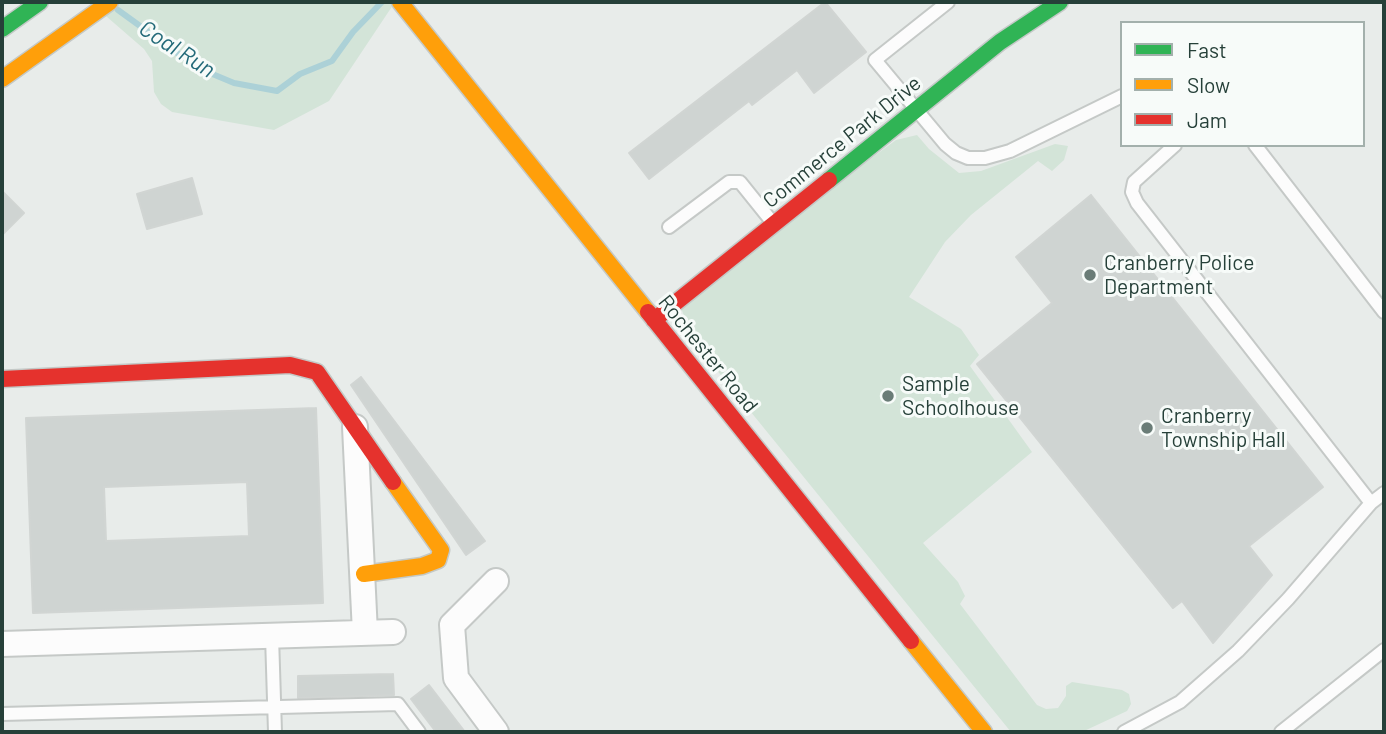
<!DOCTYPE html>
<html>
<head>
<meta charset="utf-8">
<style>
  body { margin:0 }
  #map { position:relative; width:1386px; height:734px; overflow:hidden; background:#e8ecea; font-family:Barlow,sans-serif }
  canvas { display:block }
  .frame { position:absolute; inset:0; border:4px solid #264039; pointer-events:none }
  .legend { position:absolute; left:1120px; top:21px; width:245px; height:126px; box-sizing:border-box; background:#f7fbf9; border:2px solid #a3b0ac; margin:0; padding:9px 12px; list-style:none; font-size:21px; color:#264039 }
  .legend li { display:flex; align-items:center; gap:14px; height:35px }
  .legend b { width:35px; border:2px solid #a3b0ac }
</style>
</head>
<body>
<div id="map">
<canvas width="1386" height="734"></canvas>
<div class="frame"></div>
<ul class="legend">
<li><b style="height:9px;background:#30b455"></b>Fast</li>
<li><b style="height:9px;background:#ff9f0a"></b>Slow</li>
<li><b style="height:9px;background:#e5322d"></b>Jam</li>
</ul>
</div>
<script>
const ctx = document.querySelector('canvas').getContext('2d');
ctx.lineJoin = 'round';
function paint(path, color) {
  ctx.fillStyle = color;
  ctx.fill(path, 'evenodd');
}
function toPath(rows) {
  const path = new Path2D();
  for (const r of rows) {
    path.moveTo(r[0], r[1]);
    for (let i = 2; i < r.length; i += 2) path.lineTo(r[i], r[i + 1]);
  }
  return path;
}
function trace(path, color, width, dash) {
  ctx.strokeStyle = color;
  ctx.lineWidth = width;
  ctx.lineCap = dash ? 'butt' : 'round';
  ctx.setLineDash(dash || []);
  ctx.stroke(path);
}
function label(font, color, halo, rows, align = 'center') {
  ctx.font = font + ' Barlow,sans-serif';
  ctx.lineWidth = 6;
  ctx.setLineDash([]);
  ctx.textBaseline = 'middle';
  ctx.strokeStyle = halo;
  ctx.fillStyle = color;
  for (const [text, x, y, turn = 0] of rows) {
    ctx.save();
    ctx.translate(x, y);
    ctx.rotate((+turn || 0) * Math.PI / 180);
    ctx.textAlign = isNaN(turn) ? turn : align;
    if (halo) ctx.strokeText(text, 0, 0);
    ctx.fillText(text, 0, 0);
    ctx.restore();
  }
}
const green = toPath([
  [110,2,395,2,329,101,274,130,172,112,161,104,154,92,152,61,144,49,99,10],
  [917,135,929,149,959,173,981,171,1055,144,1068,146,1064,160,1052,171,1038,161,971,215,945,242,909,297,961,329,979,355,970,366,1032,452,923,543,958,582,965,596,960,604,1037,705,1046,709,1058,708,1066,696,1066,686,1072,682,1122,690,1129,694,1131,704,1127,711,1082,732,1011,732,694,342,678,300,896,140]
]);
const stream = toPath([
  [118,10,198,68,234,83,277,91,300,74,332,61,353,32,382,2]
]);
const building = toPath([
  [825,2,866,52,814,93,797,70,752,105,749,101,649,179,629,153,825,2],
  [192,178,202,214,147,229,137,194,192,178],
  [2,191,24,213,2,235,2,191],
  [1091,195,1323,487,1249,546,1272,575,1213,643,1182,601,1173,608,977,364,1052,303,1016,257,1091,195],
  [361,377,485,541,466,555,351,385,361,377],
  [316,408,323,603,33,613,26,418,316,408],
  [247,482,249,536,106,541,104,487,247,482],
  [393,674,394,695,298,698,298,676,393,674],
  [429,685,465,732,436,732,411,699,429,685]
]);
const lane = toPath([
  [948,2,875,60,945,144,956,153,968,158,985,158,1010,151,1122,96],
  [1175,145,1134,182,1132,192,1137,203,1371,503],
  [1255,145,1384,312],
  [669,227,729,182,740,182,773,223],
  [272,636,275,732],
  [2,714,398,704,419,732],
  [1124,732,1180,702,1238,651,1288,599,1371,503,1384,493],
  [1281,732,1384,650]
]);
const street = toPath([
  [355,427,365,633],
  [2,644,393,632],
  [496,732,456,678,452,625,496,581]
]);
const fast = toPath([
  [2,29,40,2],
  [829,180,1000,42,1060,2]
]);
const slow = toPath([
  [400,2,648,312],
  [2,79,110,2],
  [364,574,422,566,438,560,441,550,393,482],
  [911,641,984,732]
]);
const jam = toPath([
  [648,312,911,641],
  [654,320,829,180],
  [2,379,290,365,317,372,393,482]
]);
const markers = [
  [1090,275,7,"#6a7c77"],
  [888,396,7,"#6a7c77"],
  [1147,428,7,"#6a7c77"]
];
const streetNames = [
  ["Commerce Park Drive",842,142,-39],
  ["Rochester Road",708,354,51]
];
const poiNames = [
  ["Cranberry Police",1104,263],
  ["Department",1104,287],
  ["Sample",902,384],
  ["Schoolhouse",902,408],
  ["Cranberry",1161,416],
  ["Township Hall",1161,440]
];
const waterNames = [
  ["Coal Run",177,49,33]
];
paint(green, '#d3e4d8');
trace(stream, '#acd1d7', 6);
paint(building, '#cfd4d2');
trace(building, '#d1d5d3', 2);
trace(lane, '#c5c9c7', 16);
trace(street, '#c5c9c7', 28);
trace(fast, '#c4c9c7', 19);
trace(slow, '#c4c9c7', 19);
trace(jam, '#c4c9c7', 19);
trace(lane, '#fcfcfc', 12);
trace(street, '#fcfcfc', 24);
trace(fast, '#30b455', 16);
trace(slow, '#ff9f0a', 16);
trace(jam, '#e5322d', 16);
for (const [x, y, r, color] of markers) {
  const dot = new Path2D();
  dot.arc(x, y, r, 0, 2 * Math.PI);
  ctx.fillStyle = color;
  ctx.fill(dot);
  trace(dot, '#f7fbf9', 2.5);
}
label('21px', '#264039', '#f7fbf9', streetNames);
label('21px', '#264039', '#f7fbf9', poiNames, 'left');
label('italic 23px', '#236a79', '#f7fbf9', waterNames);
</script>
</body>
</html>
